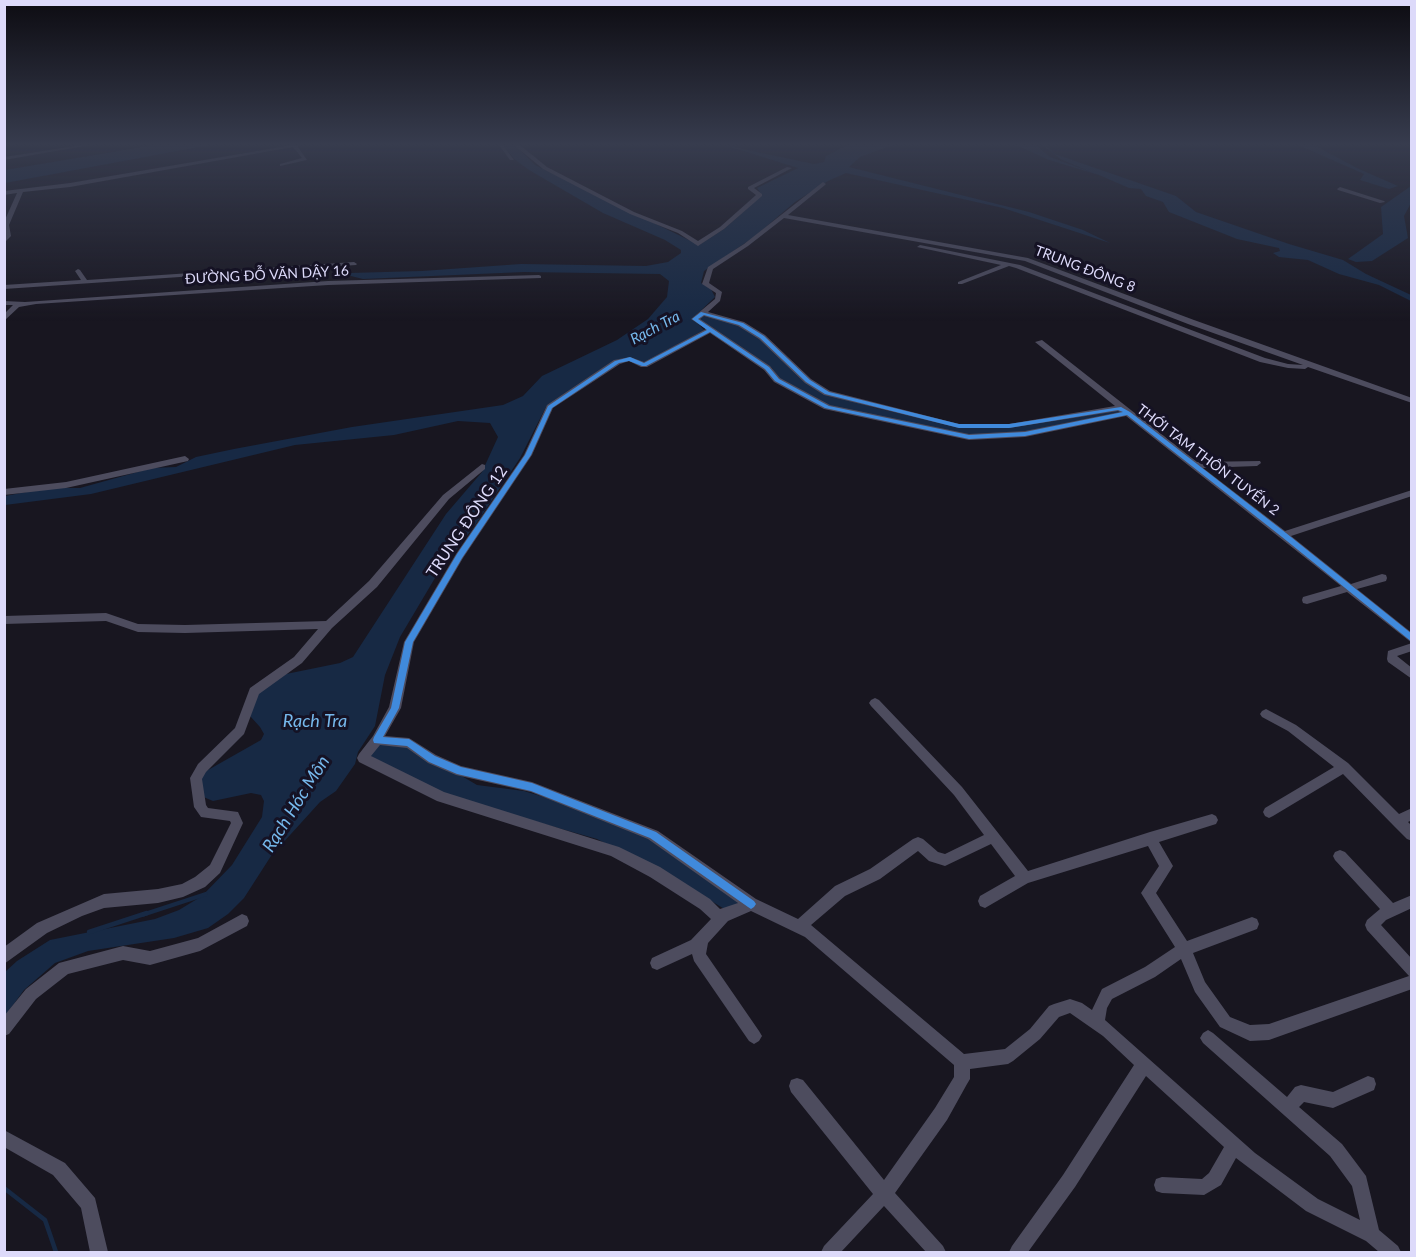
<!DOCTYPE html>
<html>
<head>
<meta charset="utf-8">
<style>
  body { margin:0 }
  #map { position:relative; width:1416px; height:1257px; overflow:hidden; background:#181620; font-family:Lato,sans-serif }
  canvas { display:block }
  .frame { position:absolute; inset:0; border:6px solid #dddafa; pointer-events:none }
</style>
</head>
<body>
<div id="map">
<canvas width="1416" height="1257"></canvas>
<div class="frame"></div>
</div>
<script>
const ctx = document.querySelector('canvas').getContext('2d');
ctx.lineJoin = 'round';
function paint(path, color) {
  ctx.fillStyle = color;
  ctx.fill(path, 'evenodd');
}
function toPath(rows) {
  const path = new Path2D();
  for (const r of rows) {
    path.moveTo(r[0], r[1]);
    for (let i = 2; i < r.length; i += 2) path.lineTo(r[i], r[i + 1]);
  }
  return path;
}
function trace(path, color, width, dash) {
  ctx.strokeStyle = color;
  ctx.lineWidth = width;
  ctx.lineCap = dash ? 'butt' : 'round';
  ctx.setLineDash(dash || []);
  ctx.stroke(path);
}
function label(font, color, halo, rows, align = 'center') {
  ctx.font = font + ' Lato,sans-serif';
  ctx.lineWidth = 6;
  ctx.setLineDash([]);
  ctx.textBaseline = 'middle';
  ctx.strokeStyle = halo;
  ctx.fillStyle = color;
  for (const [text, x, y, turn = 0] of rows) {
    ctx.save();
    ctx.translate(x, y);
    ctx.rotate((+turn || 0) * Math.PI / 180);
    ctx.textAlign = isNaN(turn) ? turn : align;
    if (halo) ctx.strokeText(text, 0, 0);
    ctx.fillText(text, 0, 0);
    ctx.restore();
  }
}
const water = toPath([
  [154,145,210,145,5,183,5,170],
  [503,145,515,145,535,165,699,245,724,229,750,206,761,194,757,188,798,168,724,145,814,164,824,162,826,156,847,145,893,145,860,157,849,167,1029,212,1083,230,1110,243,1003,208,846,173,828,181,795,202,754,237,704,271,701,283,711,289,715,297,693,318,704,330,644,363,636,360,611,363,546,407,520,458,476,524,435,578,400,637,385,675,375,726,358,752,355,764,336,791,320,802,271,856,244,898,228,914,208,928,174,938,88,951,55,963,24,990,5,1016,5,972,17,961,50,940,155,919,179,910,202,896,232,865,262,817,264,801,261,795,251,793,213,801,201,796,201,774,261,740,264,734,260,727,250,716,260,688,286,674,340,663,353,657,446,514,482,472,498,437,490,423,458,421,394,435,295,445,91,494,5,505,5,496,48,488,80,488,152,468,176,467,196,457,234,449,352,427,503,405,523,396,542,376,617,340,648,319,667,297,669,281,660,274,524,272,363,279,347,275,349,273,422,271,521,264,646,266,668,262,681,253,681,250,665,240,603,213,529,170,514,159],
  [1016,145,1036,145,1050,157,1091,172,1062,160,1042,145,1045,145,1055,154,1176,196,1196,212,1289,244,1343,260,1366,274,1411,295,1411,301,1379,285,1339,274,1308,260,1279,257,1273,253,1280,251,1279,248,1237,239,1169,212,1163,202,1146,196,1141,189,1129,188,1099,175,1049,160],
  [1298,145,1314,145,1359,169,1398,186,1389,189,1360,180,1364,174],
  [1411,186,1411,203,1404,216,1408,238,1372,261,1356,262,1348,259,1383,234,1381,207],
  [704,315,732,322,760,338,828,394,876,408,960,427,983,428,1010,427,1118,409,1122,412,1026,433,966,435,849,410,825,404,778,378,772,368,702,323,698,318],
  [376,741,404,742,477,785,524,791,567,804,649,836,738,902,737,904,726,910,682,883,597,839,442,795,373,759,369,753]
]);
const streamFar1 = toPath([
  [142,915,206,894]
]);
const stream = toPath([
  [89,932,147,913],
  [4,1188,45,1220,56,1252]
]);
const minor = toPath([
  [81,145,91,145,4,160,4,157,81,145],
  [292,145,300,145,298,147,307,160,280,166,280,164,302,158,293,147,70,187,23,192,9,225,11,236,4,243,4,222,17,193,4,195,4,191,70,183,292,145],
  [499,145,503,145,514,160,510,160,499,145],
  [514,145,520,145,547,167,634,212,682,231,698,241,720,227,756,195,748,189,748,187,787,167,792,168,754,188,762,194,762,196,724,229,698,246,678,233,630,214,543,169,514,145],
  [823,182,826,184,825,185,788,215,1028,258,1194,320,1412,398,1412,403,1308,367,1305,369,1288,368,1260,362,1016,268,1009,266,962,284,958,284,958,282,1001,265,917,247,920,245,1020,265,1265,358,1288,364,1303,365,1188,324,1025,261,784,218,748,246,713,269,709,283,722,292,720,301,708,312,744,322,765,335,811,379,830,391,959,424,1009,424,1115,406,1035,342,1042,340,1197,462,1260,461,1261,463,1257,466,1203,468,1285,531,1412,490,1412,496,1291,536,1351,584,1382,574,1386,575,1387,578,1386,581,1357,589,1412,633,1412,643,1347,592,1307,604,1303,603,1302,600,1303,597,1341,586,1126,416,1025,437,969,440,824,409,774,382,764,370,710,333,647,367,641,367,629,361,620,364,553,408,532,455,463,558,414,642,401,708,385,736,409,738,436,755,461,766,532,782,658,831,756,899,798,919,835,886,870,869,913,839,918,837,923,839,938,852,945,854,984,835,954,795,871,706,869,703,871,700,875,698,879,700,962,787,1028,871,1150,832,1212,814,1216,816,1218,820,1216,824,1159,842,1173,866,1156,893,1187,941,1252,917,1257,919,1259,924,1257,929,1193,953,1205,982,1230,1017,1250,1025,1269,1024,1409,976,1367,930,1365,925,1367,920,1380,909,1335,860,1333,856,1335,852,1340,850,1345,852,1393,903,1412,895,1412,908,1386,920,1381,925,1412,959,1412,989,1269,1040,1250,1041,1220,1027,1195,992,1181,959,1155,977,1112,999,1107,1008,1105,1020,1255,1153,1318,1199,1360,1220,1352,1186,1330,1156,1203,1043,1200,1038,1203,1033,1208,1030,1213,1033,1287,1097,1295,1087,1301,1085,1333,1092,1368,1076,1374,1078,1376,1084,1374,1090,1333,1108,1304,1102,1299,1107,1342,1144,1366,1176,1379,1230,1398,1246,1401,1252,1379,1252,1366,1241,1306,1211,1236,1158,1221,1185,1204,1195,1162,1193,1156,1191,1154,1185,1156,1179,1162,1177,1202,1179,1209,1173,1224,1147,1146,1076,1075,1187,1028,1252,1009,1252,1012,1246,1063,1175,1134,1065,1103,1036,1070,1013,1059,1017,1040,1039,1013,1061,1008,1064,970,1069,970,1079,967,1084,947,1120,895,1193,943,1246,946,1252,926,1252,884,1206,841,1252,821,1252,824,1246,873,1194,791,1092,789,1086,791,1080,797,1078,803,1080,884,1180,935,1108,954,1077,954,1065,805,937,751,911,728,921,708,943,706,954,759,1031,762,1036,759,1041,754,1044,749,1041,694,961,692,954,657,970,652,968,650,963,652,958,691,940,711,919,700,909,650,877,611,856,437,801,359,762,357,758,359,754,373,736,389,707,404,642,456,554,524,455,547,405,614,360,630,357,644,362,706,329,691,319,715,299,716,293,702,284,708,267,744,244,823,182],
  [704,316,738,326,759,339,805,383,824,395,959,428,1009,428,1118,411,1120,412,1025,431,969,434,830,405,780,378,770,366,700,319,704,316],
  [380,745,407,748,428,763,456,775,531,792,648,839,738,903,720,909,710,899,660,867,619,847,444,792,371,756,380,745],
  [991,844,1015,876,980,896,978,901,980,906,985,908,1028,883,1148,846,1159,866,1141,893,1175,947,1145,967,1102,989,1092,1010,1082,1003,1070,999,1054,1004,1049,1006,1030,1029,1005,1049,964,1054,811,925,845,896,880,879,918,851,929,861,945,866,991,844],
  [1340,187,1384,201,1385,202,1380,203,1338,190,1337,189,1340,187],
  [354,262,357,264,356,265,4,289,4,285,81,280,75,271,78,269,80,270,87,280,354,262],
  [539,275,541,276,541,278,328,285,36,304,19,307,4,321,4,314,13,305,4,305,4,301,25,302,328,281,539,275],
  [185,456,189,459,188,461,66,488,4,495,4,489,66,482,185,456],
  [482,464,485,465,485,469,449,499,377,587,332,628,302,663,259,694,244,734,206,772,202,779,206,805,208,808,238,812,243,823,220,873,205,887,183,897,158,903,104,908,82,916,47,933,4,964,4,947,37,923,104,894,158,889,182,884,195,877,210,865,231,823,230,821,201,817,194,807,190,778,198,764,235,728,250,688,294,657,318,629,185,633,138,632,106,621,4,624,4,616,106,613,138,624,185,625,326,621,369,581,443,495,482,464],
  [1412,643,1412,651,1397,656,1412,668,1412,679,1388,662,1387,659,1388,651,1412,643],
  [1266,709,1296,725,1348,763,1399,814,1412,808,1412,820,1408,822,1412,826,1412,841,1407,839,1393,825,1343,774,1273,816,1269,818,1265,816,1263,812,1265,808,1334,767,1288,731,1262,717,1260,714,1262,711,1266,709],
  [242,914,247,916,249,921,247,926,200,951,150,965,123,960,68,974,36,999,9,1034,4,1036,4,1016,26,989,59,963,123,946,150,951,198,938,242,914],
  [4,1130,65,1163,95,1198,108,1252,90,1252,81,1208,53,1175,4,1147,4,1130]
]);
const cycleway = toPath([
  [701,312,743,323,764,336,810,380,829,392,959,424,1009,424,1121,407,1130,412,1286,533,1412,634,1412,642,1282,537,1127,415,1025,436,969,439,825,408,775,381,765,369,710,332,646,366,642,366,629,361,619,363,552,408,531,455,462,558,413,642,399,708,383,737,409,739,435,756,461,767,532,783,656,832,754,901,756,904,754,907,751,909,748,907,650,838,531,791,457,774,429,762,407,746,374,743,373,740,374,737,391,708,405,642,457,554,525,455,548,406,615,361,630,357,644,363,707,330,692,319,701,312],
  [704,315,739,325,760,338,806,382,825,394,959,428,1009,428,1118,410,1123,412,1025,432,969,435,829,406,779,379,769,367,698,319,704,315]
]);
const farStreetnames = [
  ["TRUNG ĐÔNG 8",1085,269,21],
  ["ĐƯỜNG ĐỖ VĂN DẬY 16",267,275,-3],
  ["THỚI TAM THÔN TUYẾN 2",1208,460,37]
];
const farWaternames = [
  ["Rạch Tra",655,328,-28]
];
const streetNames = [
  ["TRUNG ĐÔNG 12",467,522,-56]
];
const waterNames = [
  ["Rạch Tra",315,721],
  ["Rạch Hóc Môn",296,804,-58]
];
paint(water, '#172944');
trace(streamFar1, '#172944', 4);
trace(stream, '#172944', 4.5);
paint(minor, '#4d4c5e');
paint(cycleway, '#408adc');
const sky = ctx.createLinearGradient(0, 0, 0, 321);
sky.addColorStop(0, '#0d0c12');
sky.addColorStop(0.45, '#373c4e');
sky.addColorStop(1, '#373c4e00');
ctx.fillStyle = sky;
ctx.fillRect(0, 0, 1416, 321);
label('14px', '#dddafa', '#151224', farStreetnames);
label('italic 15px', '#76b8ec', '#151224', farWaternames);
label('16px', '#dddafa', '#151224', streetNames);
label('italic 18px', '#76b8ec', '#151224', waterNames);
</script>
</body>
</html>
